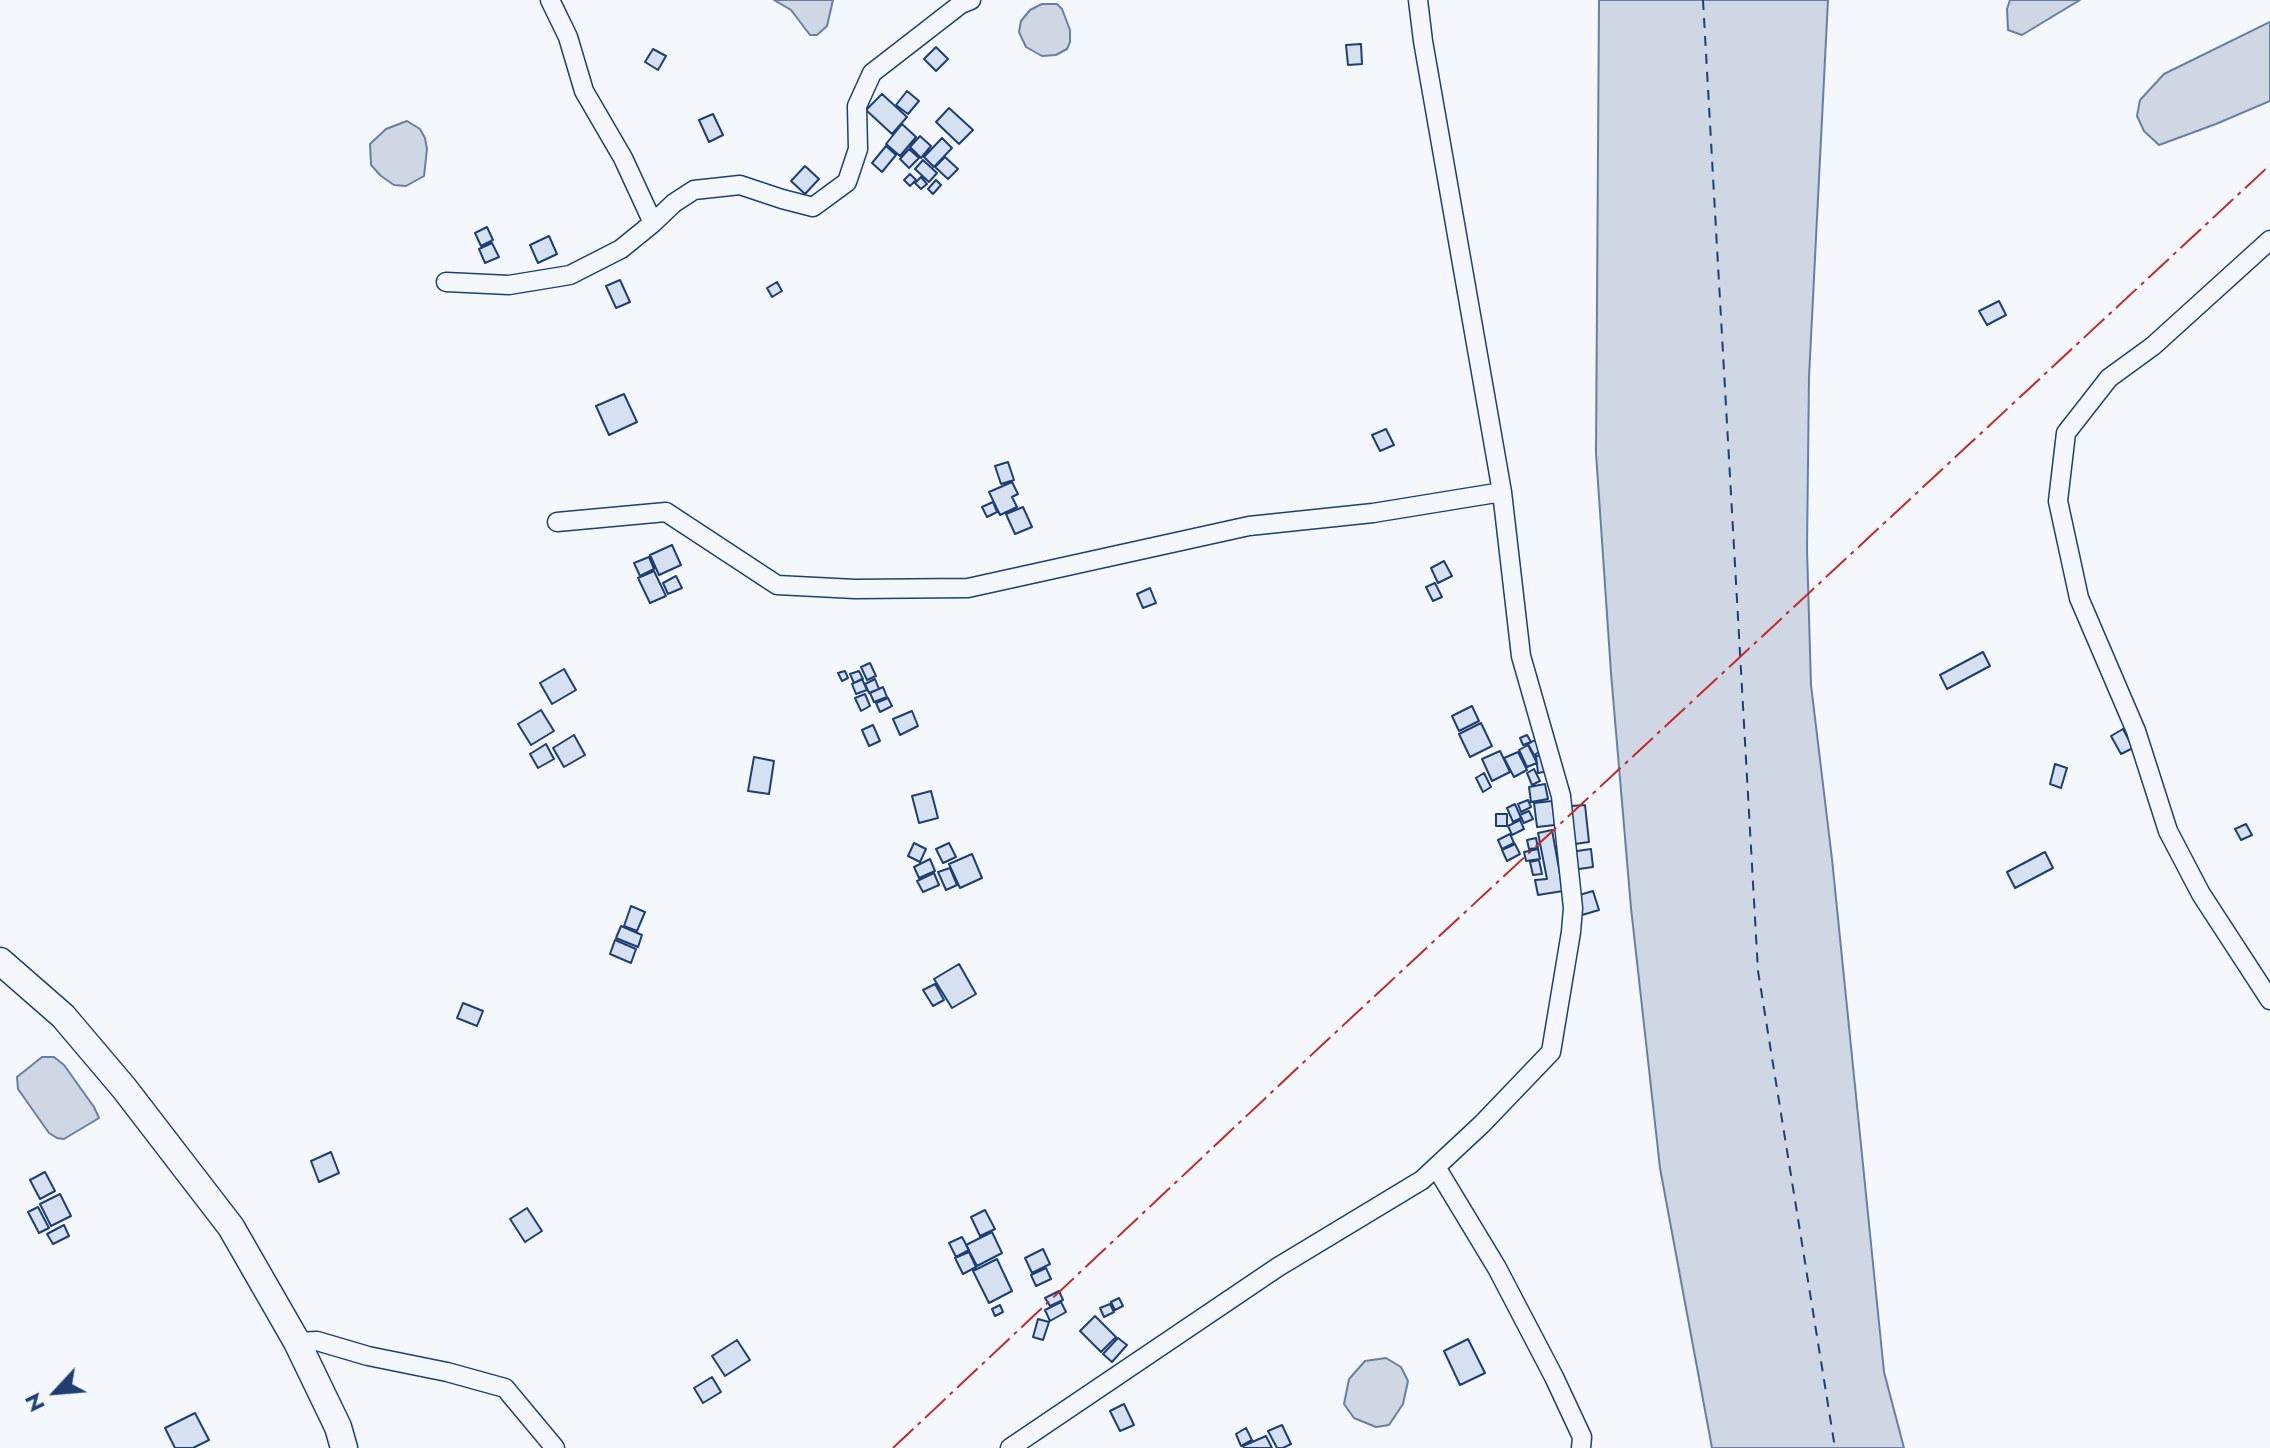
<!DOCTYPE html>
<html>
<head>
<meta charset="utf-8">
<style>
  body { margin:0 }
  #map { position:relative; width:2270px; height:1448px; overflow:hidden; background:#f4f7fb; font-family:Jost,sans-serif }
  canvas { display:block }
  .north { position:absolute; left:16px; top:1352px; width:80px; height:80px; -webkit-text-stroke:6px #f4f7fb; paint-order:stroke; rotate:244deg; font-size:22px; font-weight:700; line-height:32px; text-align:center; color:#1d3f73 }
  .north::after { content:''; display:block; margin:auto; width:28px; height:36px; background:#1d3f73; clip-path:polygon(50% 0,100% 100%,50% 72%,0 100%) }
</style>
</head>
<body>
<div id="map">
<canvas width="2270" height="1448"></canvas>
<div class="north">N</div>
</div>
<script>
const ctx = document.querySelector('canvas').getContext('2d');
ctx.lineJoin = 'round';
function paint(path, color) {
  ctx.fillStyle = color;
  ctx.fill(path, 'evenodd');
}
function toPath(rows) {
  const path = new Path2D();
  for (const r of rows) {
    path.moveTo(r[0], r[1]);
    for (let i = 2; i < r.length; i += 2) path.lineTo(r[i], r[i + 1]);
  }
  return path;
}
function trace(path, color, width, dash) {
  ctx.strokeStyle = color;
  ctx.lineWidth = width;
  ctx.lineCap = dash ? 'butt' : 'round';
  ctx.setLineDash(dash || []);
  ctx.stroke(path);
}
const water = toPath([
  [774,0,833,0,827,26,817,35,810,35,791,10,774,0],
  [1599,0,1828,0,1809,377,1807,549,1811,685,1832,859,1884,1372,1904,1448,1712,1448,1660,1168,1631,908,1611,673,1596,453,1599,0],
  [2010,0,2080,0,2022,35,2008,30,2007,9,2010,0],
  [1042,4,1057,4,1062,9,1070,30,1070,42,1067,49,1056,55,1042,56,1026,47,1019,32,1021,21,1030,10,1042,4],
  [2270,22,2270,101,2216,124,2159,145,2144,131,2137,116,2140,100,2164,74,2270,22],
  [407,121,420,129,425,138,427,149,424,176,406,186,394,185,381,176,371,165,370,144,386,129,407,121],
  [42,1057,54,1057,64,1065,94,1107,99,1118,64,1139,57,1138,49,1133,18,1089,17,1077,42,1057],
  [1386,1358,1401,1367,1408,1381,1403,1404,1389,1425,1376,1427,1354,1418,1344,1404,1349,1379,1365,1361,1386,1358]
]);
const ferry = toPath([
  [1703,0,1758,971,1835,1448]
]);
const building = toPath([
  [1361,44,1362,64,1348,65,1346,45,1361,44],
  [936,47,948,59,936,71,924,59,936,47],
  [653,49,666,56,658,70,645,62,653,49],
  [907,91,919,101,908,114,896,105,907,91],
  [882,94,907,117,892,134,866,110,882,94],
  [949,108,973,130,959,144,936,122,949,108],
  [713,114,723,135,709,142,699,120,713,114],
  [902,124,916,137,900,156,886,144,902,124],
  [920,136,931,146,921,158,910,147,920,136],
  [942,138,952,148,934,167,924,157,942,138],
  [886,146,896,155,882,172,872,163,886,146],
  [909,149,919,158,909,168,900,159,909,149],
  [945,157,958,169,948,179,935,167,945,157],
  [923,160,937,173,929,182,915,169,923,160],
  [805,166,819,179,805,194,791,181,805,166],
  [910,174,916,180,910,186,904,180,910,174],
  [921,177,927,184,921,189,915,183,921,177],
  [936,180,941,185,933,194,928,189,936,180],
  [487,227,493,240,481,246,475,233,487,227],
  [549,236,557,254,538,263,530,245,549,236],
  [492,243,499,257,485,263,479,249,492,243],
  [620,280,630,302,616,308,606,286,620,280],
  [777,282,782,291,772,297,767,288,777,282],
  [1999,301,2006,315,1987,325,1979,311,1999,301],
  [624,394,637,422,609,435,596,406,624,394],
  [1386,429,1394,445,1380,451,1372,435,1386,429],
  [1008,462,1014,480,1001,484,995,466,1008,462],
  [1012,482,1018,494,1012,497,1017,507,1000,515,989,492,1012,482],
  [993,502,997,512,987,517,982,507,993,502],
  [1023,507,1032,527,1015,534,1006,514,1023,507],
  [672,545,681,565,659,575,650,555,672,545],
  [649,557,654,569,640,576,634,563,649,557],
  [1444,561,1452,576,1438,583,1431,568,1444,561],
  [654,571,666,596,650,603,638,578,654,571],
  [676,576,682,588,668,594,663,583,676,576],
  [1435,583,1442,597,1433,601,1426,587,1435,583],
  [1150,588,1156,603,1143,608,1137,594,1150,588],
  [1983,652,1990,666,1947,689,1940,675,1983,652],
  [870,663,876,676,867,680,861,667,870,663],
  [564,669,576,690,552,704,540,683,564,669],
  [845,671,848,678,842,681,838,673,845,671],
  [859,671,863,679,854,683,850,674,859,671],
  [862,679,867,690,856,694,852,684,862,679],
  [875,679,879,689,869,693,865,684,875,679],
  [883,687,887,697,874,702,870,693,883,687],
  [865,694,870,706,861,711,855,698,865,694],
  [888,698,892,706,880,712,876,703,888,698],
  [1472,706,1479,721,1459,731,1452,716,1472,706],
  [541,710,554,731,531,745,518,724,541,710],
  [912,711,918,726,900,735,893,719,912,711],
  [1481,723,1492,746,1470,757,1459,734,1481,723],
  [873,725,880,741,869,746,862,730,873,725],
  [2123,729,2133,748,2121,754,2111,736,2123,729],
  [574,735,585,755,564,767,553,748,574,735],
  [1527,735,1531,742,1523,745,1520,738,1527,735],
  [1535,740,1541,751,1534,755,1528,744,1535,740],
  [546,744,554,759,538,768,530,754,546,744],
  [1528,745,1537,763,1527,767,1519,750,1528,745],
  [1500,751,1510,772,1492,781,1482,759,1500,751],
  [1518,752,1527,770,1514,777,1504,758,1518,752],
  [1547,755,1549,771,1538,773,1536,756,1547,755],
  [754,757,774,761,769,794,748,791,754,757],
  [2055,764,2067,768,2061,788,2050,784,2055,764],
  [1534,769,1540,781,1532,785,1527,773,1534,769],
  [1484,773,1491,787,1483,792,1476,778,1484,773],
  [1545,784,1548,799,1531,802,1529,787,1545,784],
  [931,791,938,818,919,823,912,796,931,791],
  [1528,800,1531,807,1521,812,1518,804,1528,800],
  [1552,801,1555,825,1537,827,1534,803,1552,801],
  [1515,804,1521,818,1513,822,1507,808,1515,804],
  [1585,805,1589,842,1575,844,1571,806,1585,805],
  [1529,811,1533,819,1524,823,1520,815,1529,811],
  [1496,814,1507,814,1507,826,1496,826,1496,814],
  [1520,820,1524,829,1512,835,1508,826,1520,820],
  [2246,824,2252,835,2241,840,2235,829,2246,824],
  [1552,830,1563,891,1538,895,1535,880,1547,879,1538,833,1552,830],
  [1510,834,1514,843,1502,849,1498,840,1510,834],
  [1536,838,1538,848,1529,849,1527,840,1536,838],
  [914,843,926,849,920,862,908,856,914,843],
  [949,843,956,857,943,863,936,849,949,843],
  [1515,844,1520,854,1507,861,1502,850,1515,844],
  [1538,849,1540,859,1526,861,1524,852,1538,849],
  [1591,849,1593,867,1572,870,1570,852,1591,849],
  [2045,852,2053,868,2015,888,2007,872,2045,852],
  [972,854,982,878,960,888,949,864,972,854],
  [930,859,935,871,919,878,914,867,930,859],
  [1539,860,1542,874,1533,875,1530,862,1539,860],
  [950,868,957,885,946,890,938,872,950,868],
  [934,873,939,885,923,892,917,881,934,873],
  [1593,891,1599,910,1582,915,1576,896,1593,891],
  [631,906,645,912,637,931,624,926,631,906],
  [621,926,642,935,638,947,616,938,621,926],
  [615,940,636,949,631,963,610,954,615,940],
  [959,964,976,994,952,1008,934,979,959,964],
  [935,984,944,1000,933,1006,923,990,935,984],
  [463,1003,483,1011,477,1026,457,1018,463,1003],
  [331,1152,339,1173,319,1182,311,1161,331,1152],
  [45,1172,55,1191,40,1199,30,1180,45,1172],
  [60,1194,71,1216,51,1226,40,1204,60,1194],
  [38,1207,49,1228,39,1233,28,1212,38,1207],
  [527,1208,542,1231,525,1242,510,1219,527,1208],
  [985,1210,995,1229,980,1236,971,1217,985,1210],
  [64,1225,69,1236,53,1244,47,1234,64,1225],
  [992,1232,1002,1253,977,1266,966,1245,992,1232],
  [962,1237,969,1250,956,1257,949,1243,962,1237],
  [1043,1249,1050,1264,1032,1273,1025,1258,1043,1249],
  [969,1252,976,1267,963,1274,955,1258,969,1252],
  [997,1259,1012,1291,989,1303,973,1271,997,1259],
  [1046,1268,1051,1279,1036,1286,1031,1275,1046,1268],
  [1059,1291,1063,1300,1050,1306,1045,1298,1059,1291],
  [1119,1298,1123,1306,1115,1310,1111,1302,1119,1298],
  [1061,1302,1066,1312,1050,1321,1045,1310,1061,1302],
  [1110,1304,1114,1312,1104,1317,1100,1308,1110,1304],
  [1000,1305,1003,1312,995,1316,992,1309,1000,1305],
  [1095,1316,1116,1337,1101,1352,1080,1331,1095,1316],
  [1038,1319,1049,1322,1043,1340,1033,1337,1038,1319],
  [1118,1338,1127,1345,1112,1362,1103,1354,1118,1338],
  [1468,1339,1485,1373,1460,1385,1444,1351,1468,1339],
  [737,1340,750,1360,725,1376,712,1356,737,1340],
  [712,1377,721,1392,703,1403,694,1388,712,1377],
  [1124,1404,1134,1425,1120,1431,1110,1411,1124,1404],
  [195,1413,209,1440,193,1448,175,1448,165,1428,195,1413],
  [1282,1425,1291,1444,1283,1448,1277,1448,1268,1431,1282,1425],
  [1246,1428,1252,1440,1241,1446,1236,1434,1246,1428],
  [1266,1436,1272,1448,1244,1448,1243,1446,1266,1436]
]);
const minor = toPath([
  [653,223,674,203,694,190,740,185,782,199,813,207,847,182,858,149,857,106,872,73,961,4,971,0],
  [2270,240,2153,346,2109,378,2066,433,2058,501,2079,598,2136,731,2168,831,2201,894,2270,1000],
  [446,282,509,285,570,275,621,249,653,223,623,158,584,91,568,37,550,0],
  [557,522,666,512,777,585,855,589,968,588,1249,526,1373,513,1502,492],
  [1436,1167,1497,1268,1554,1377,1582,1437,1581,1448],
  [297,1342,317,1341,368,1356,447,1372,505,1388,555,1448],
  [1010,1448,1278,1267,1422,1180,1482,1124,1551,1052,1571,932,1573,908,1561,796,1521,656,1502,492,1423,41,1418,0]
]);
const secondary = toPath([
  [0,961,63,1016,124,1088,231,1227,297,1342,338,1427,344,1448]
]);
const power = toPath([
  [893,1448,1322,1045,2270,165]
]);
paint(water, '#cfd7e4');
trace(water, '#687fa3', 2);
trace(ferry, '#1d3f73', 2, [10, 8]);
paint(building, '#d5e0f0');
trace(building, '#1d3f73', 2);
trace(minor, '#1d3f73', 21);
trace(secondary, '#1d3f73', 29);
trace(minor, '#f4f7fb', 18);
trace(secondary, '#f4f7fb', 26);
trace(power, '#c62828', 2, [28, 6, 4, 6]);
</script>
</body>
</html>
